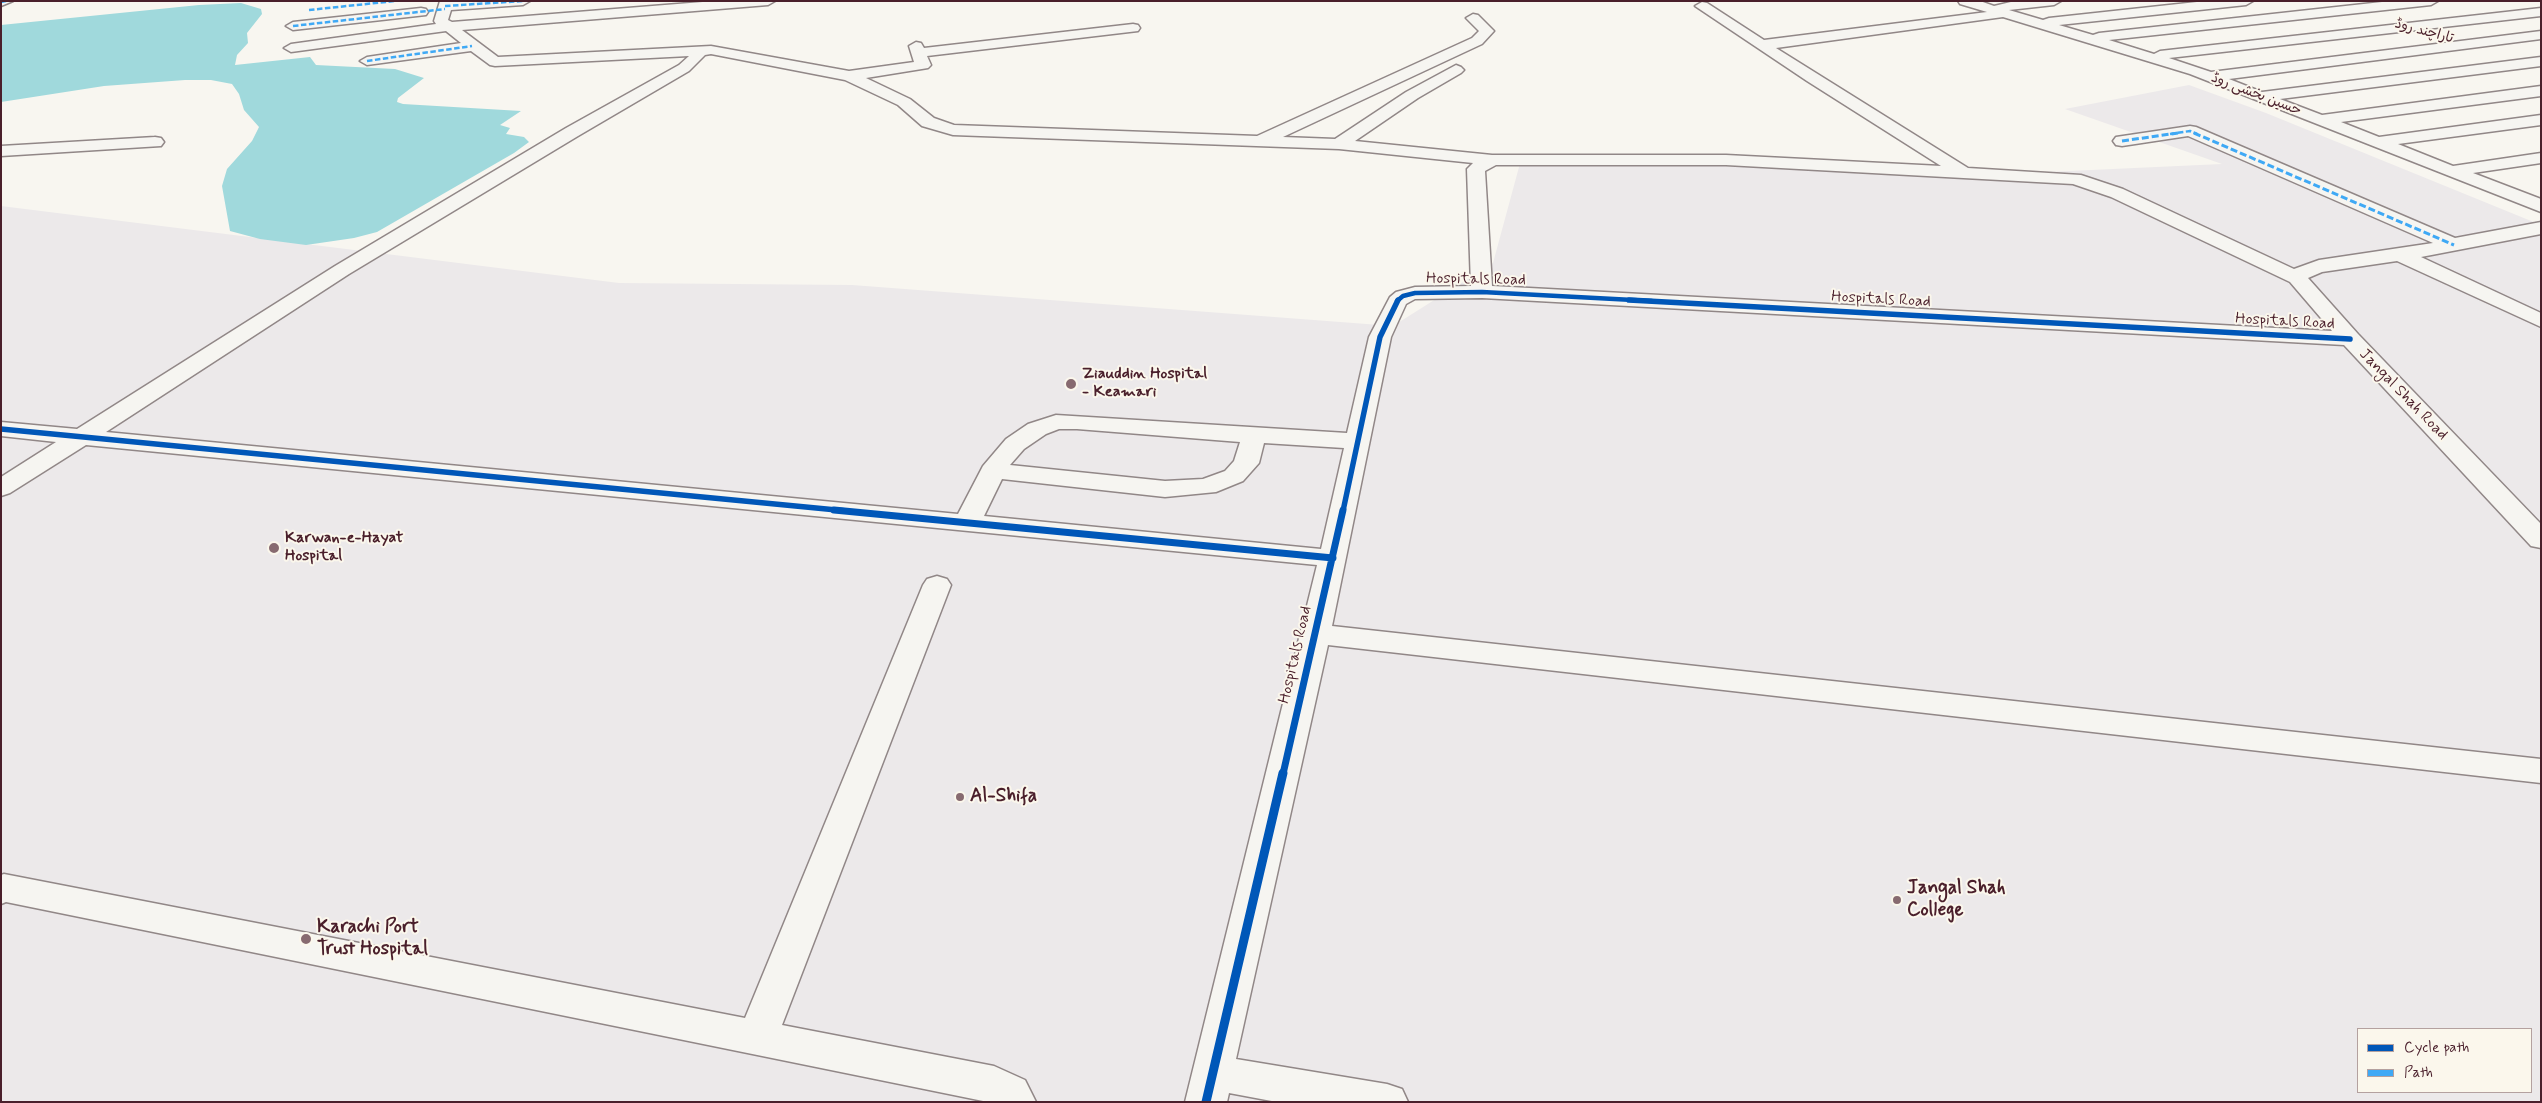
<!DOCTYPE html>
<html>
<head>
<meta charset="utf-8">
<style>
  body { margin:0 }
  #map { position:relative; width:2542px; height:1103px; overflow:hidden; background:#f8f6f0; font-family:Mynerve,sans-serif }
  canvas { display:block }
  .frame { position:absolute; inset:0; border:2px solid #4a1f2b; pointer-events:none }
  .legend { position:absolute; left:2357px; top:1028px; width:175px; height:65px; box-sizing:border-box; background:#fbf7ec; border:1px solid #b4a19f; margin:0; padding:6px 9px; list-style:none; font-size:15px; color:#4a1f2b }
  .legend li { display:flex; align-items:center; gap:10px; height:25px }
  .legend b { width:25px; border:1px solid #b4a19f }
</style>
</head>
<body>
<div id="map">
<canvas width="2542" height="1103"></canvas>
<div class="frame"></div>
<ul class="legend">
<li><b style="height:6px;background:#0057b8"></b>Cycle path</li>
<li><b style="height:6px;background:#3fa9f5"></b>Path</li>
</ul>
</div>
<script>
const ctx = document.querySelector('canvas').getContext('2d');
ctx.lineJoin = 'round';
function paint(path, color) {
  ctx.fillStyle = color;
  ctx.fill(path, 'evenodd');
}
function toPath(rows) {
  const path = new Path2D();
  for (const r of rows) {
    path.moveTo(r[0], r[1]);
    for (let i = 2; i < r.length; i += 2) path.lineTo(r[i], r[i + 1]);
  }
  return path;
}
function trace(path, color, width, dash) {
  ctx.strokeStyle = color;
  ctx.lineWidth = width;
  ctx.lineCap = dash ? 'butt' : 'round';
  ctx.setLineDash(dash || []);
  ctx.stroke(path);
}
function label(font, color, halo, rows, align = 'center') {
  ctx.font = font + ' Mynerve,"Playpen Sans Arabic",sans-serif';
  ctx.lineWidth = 4;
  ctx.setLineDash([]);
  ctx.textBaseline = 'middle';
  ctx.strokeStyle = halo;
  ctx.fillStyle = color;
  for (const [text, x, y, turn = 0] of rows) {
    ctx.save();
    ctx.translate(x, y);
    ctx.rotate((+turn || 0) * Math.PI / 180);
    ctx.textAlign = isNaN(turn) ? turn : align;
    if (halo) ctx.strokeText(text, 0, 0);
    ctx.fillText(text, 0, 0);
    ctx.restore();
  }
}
const built = toPath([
  [2189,85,2266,113,2541,225,2541,1102,1,1102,1,206,619,283,852,285,1393,326,1493,263,1522,156,2047,172,2222,164,2065,109],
  [2358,1029,2531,1029,2531,1092,2358,1092]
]);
const water = toPath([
  [241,3,261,9,262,14,247,33,248,43,237,55,235,65,310,57,316,65,395,69,424,78,398,98,397,102,403,104,521,111,500,125,510,128,506,134,524,137,529,142,514,153,377,232,354,238,306,245,260,239,230,231,222,186,227,169,252,141,259,127,244,110,239,94,232,84,211,80,185,80,104,86,1,102,1,25,199,5]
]);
const minor = toPath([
  [1,1,13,1,1,6,1,1],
  [440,1,530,1,523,5,451,10,448,20,452,22,715,1,775,1,768,5,462,30,498,57,711,46,849,71,914,62,909,46,916,42,921,43,924,48,1133,24,1138,25,1140,28,1138,31,927,56,931,65,928,68,866,78,910,99,934,118,954,125,1257,136,1472,38,1479,31,1466,18,1473,14,1478,15,1494,31,1482,44,1283,137,1335,139,1406,92,1456,65,1461,67,1464,70,1461,73,1418,98,1355,141,1492,155,1726,155,1941,166,1807,81,1695,6,1702,2,1707,3,1764,40,1987,12,1960,4,1958,1,1980,1,1994,6,2015,1,2061,1,2054,5,2009,10,2043,20,2049,18,2206,1,2253,1,2246,5,2059,25,2093,35,2099,33,2391,1,2438,1,2431,5,2109,40,2154,54,2160,51,2541,8,2541,16,2169,58,2211,72,2541,31,2541,39,2229,79,2262,92,2541,57,2541,66,2280,99,2322,115,2541,86,2541,96,2341,122,2379,137,2541,115,2541,125,2398,144,2453,166,2541,153,2541,163,2473,173,2541,199,2541,212,2190,74,2003,17,1776,48,1968,168,2081,175,2123,189,2294,269,2319,260,2433,243,2188,136,2122,146,2116,145,2113,141,2116,137,2190,126,2196,127,2455,238,2541,222,2541,234,2421,257,2541,313,2541,327,2397,261,2322,272,2308,278,2358,334,2541,524,2541,548,2531,546,2344,345,1482,298,1415,299,1406,304,1391,337,1332,626,2541,759,2541,783,1328,645,1236,1059,1387,1084,1402,1089,1408,1102,1277,1102,1229,1093,1227,1102,1185,1102,1317,565,86,445,10,493,1,496,1,477,56,442,1,436,1,422,77,429,335,266,566,128,679,65,689,56,495,66,490,65,471,51,367,65,360,61,367,57,461,43,446,31,291,52,284,48,291,44,436,24,434,21,440,1],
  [711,54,845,80,898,105,922,126,953,135,1339,149,1473,163,1467,169,1471,286,1415,287,1396,292,1390,297,1369,337,1347,433,1056,415,1028,424,1006,439,983,466,958,514,106,432,349,274,578,136,689,71,705,55,711,54],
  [1496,165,1726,165,2073,184,2111,197,2290,282,2332,331,1492,286,1485,171,1496,165],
  [1059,429,1077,429,1240,442,1234,461,1225,471,1203,479,1165,481,1010,465,1024,449,1046,434,1059,429],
  [1264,443,1344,448,1321,549,984,516,1002,479,1165,497,1216,492,1243,481,1259,463,1264,443],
  [421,8,426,9,428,12,426,15,293,30,286,26,293,22,421,8],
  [155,137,161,138,164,142,161,146,1,156,1,146,155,137],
  [937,576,947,579,951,585,782,1025,994,1066,1025,1080,1036,1102,988,1102,6,902,1,904,1,875,4,874,745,1018,923,585,927,579,937,576]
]);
const quietFar1 = toPath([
  [1,2,6,1],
  [445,6,523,1],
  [309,10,395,1],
  [293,26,445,9],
  [367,61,472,46],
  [2170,134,2190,131,2197,134]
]);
const quiet = toPath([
  [2194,133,2454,245],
  [2122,141,2178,133]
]);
const cyclewayFar3 = toPath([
  [1397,301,1403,296,1415,293,1482,292,1652,301]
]);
const cyclewayFar2 = toPath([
  [1629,300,2350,339],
  [1,429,847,511],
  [1343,511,1380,337,1398,300]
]);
const cyclewayFar1 = toPath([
  [834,510,1333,558],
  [1283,774,1343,510]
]);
const cycleway = toPath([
  [1206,1102,1283,773]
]);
const markers = [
  [1071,384,6,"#876a70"],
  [274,548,6,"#876a70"],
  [960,797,5,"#876a70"],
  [1897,900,5,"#876a70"],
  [306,939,6,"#876a70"]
];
const farStreetnames = [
  ["تاراچند روڈ",2424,32,15],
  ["حسین بخشی روڈ",2256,95,21]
];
const streetNames = [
  ["Hospitals Road",1476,280,1],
  ["Hospitals Road",1881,300,3],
  ["Hospitals Road",2285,322,3],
  ["Jangal Shah Road",2403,395,46],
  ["Hospitals Road",1296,655,-77]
];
const poiNames = [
  ["Ziauddin Hospital",1082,375],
  ["- Keamari",1082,393],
  ["Karwan-e-Hayat",285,539],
  ["Hospital",285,557]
];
const nearPoinames = [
  ["Al-Shifa",970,797],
  ["Jangal Shah",1907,889],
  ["College",1907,911],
  ["Karachi Port",317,928],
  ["Trust Hospital",317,950]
];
paint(built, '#ece9ea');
paint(water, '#a0d9dc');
trace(minor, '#918787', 3);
paint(minor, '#f6f5f1');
trace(quietFar1, '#3fa9f5', 2.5, [5.5, 2.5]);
trace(quiet, '#3fa9f5', 3, [7, 3]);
trace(cyclewayFar3, '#0057b8', 4.5);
trace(cyclewayFar2, '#0057b8', 5.5);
trace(cyclewayFar1, '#0057b8', 7);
trace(cycleway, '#0057b8', 9);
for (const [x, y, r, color] of markers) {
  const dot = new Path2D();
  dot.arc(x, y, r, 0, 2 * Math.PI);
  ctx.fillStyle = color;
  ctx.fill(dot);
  trace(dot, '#fbf7ec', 2);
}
label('14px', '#4a1f2b', '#fbf7ec', farStreetnames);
label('16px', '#4a1f2b', '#fbf7ec', streetNames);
label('bold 16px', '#4a1f2b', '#fbf7ec', poiNames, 'left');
label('bold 19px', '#4a1f2b', '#fbf7ec', nearPoinames, 'left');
</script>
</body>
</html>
